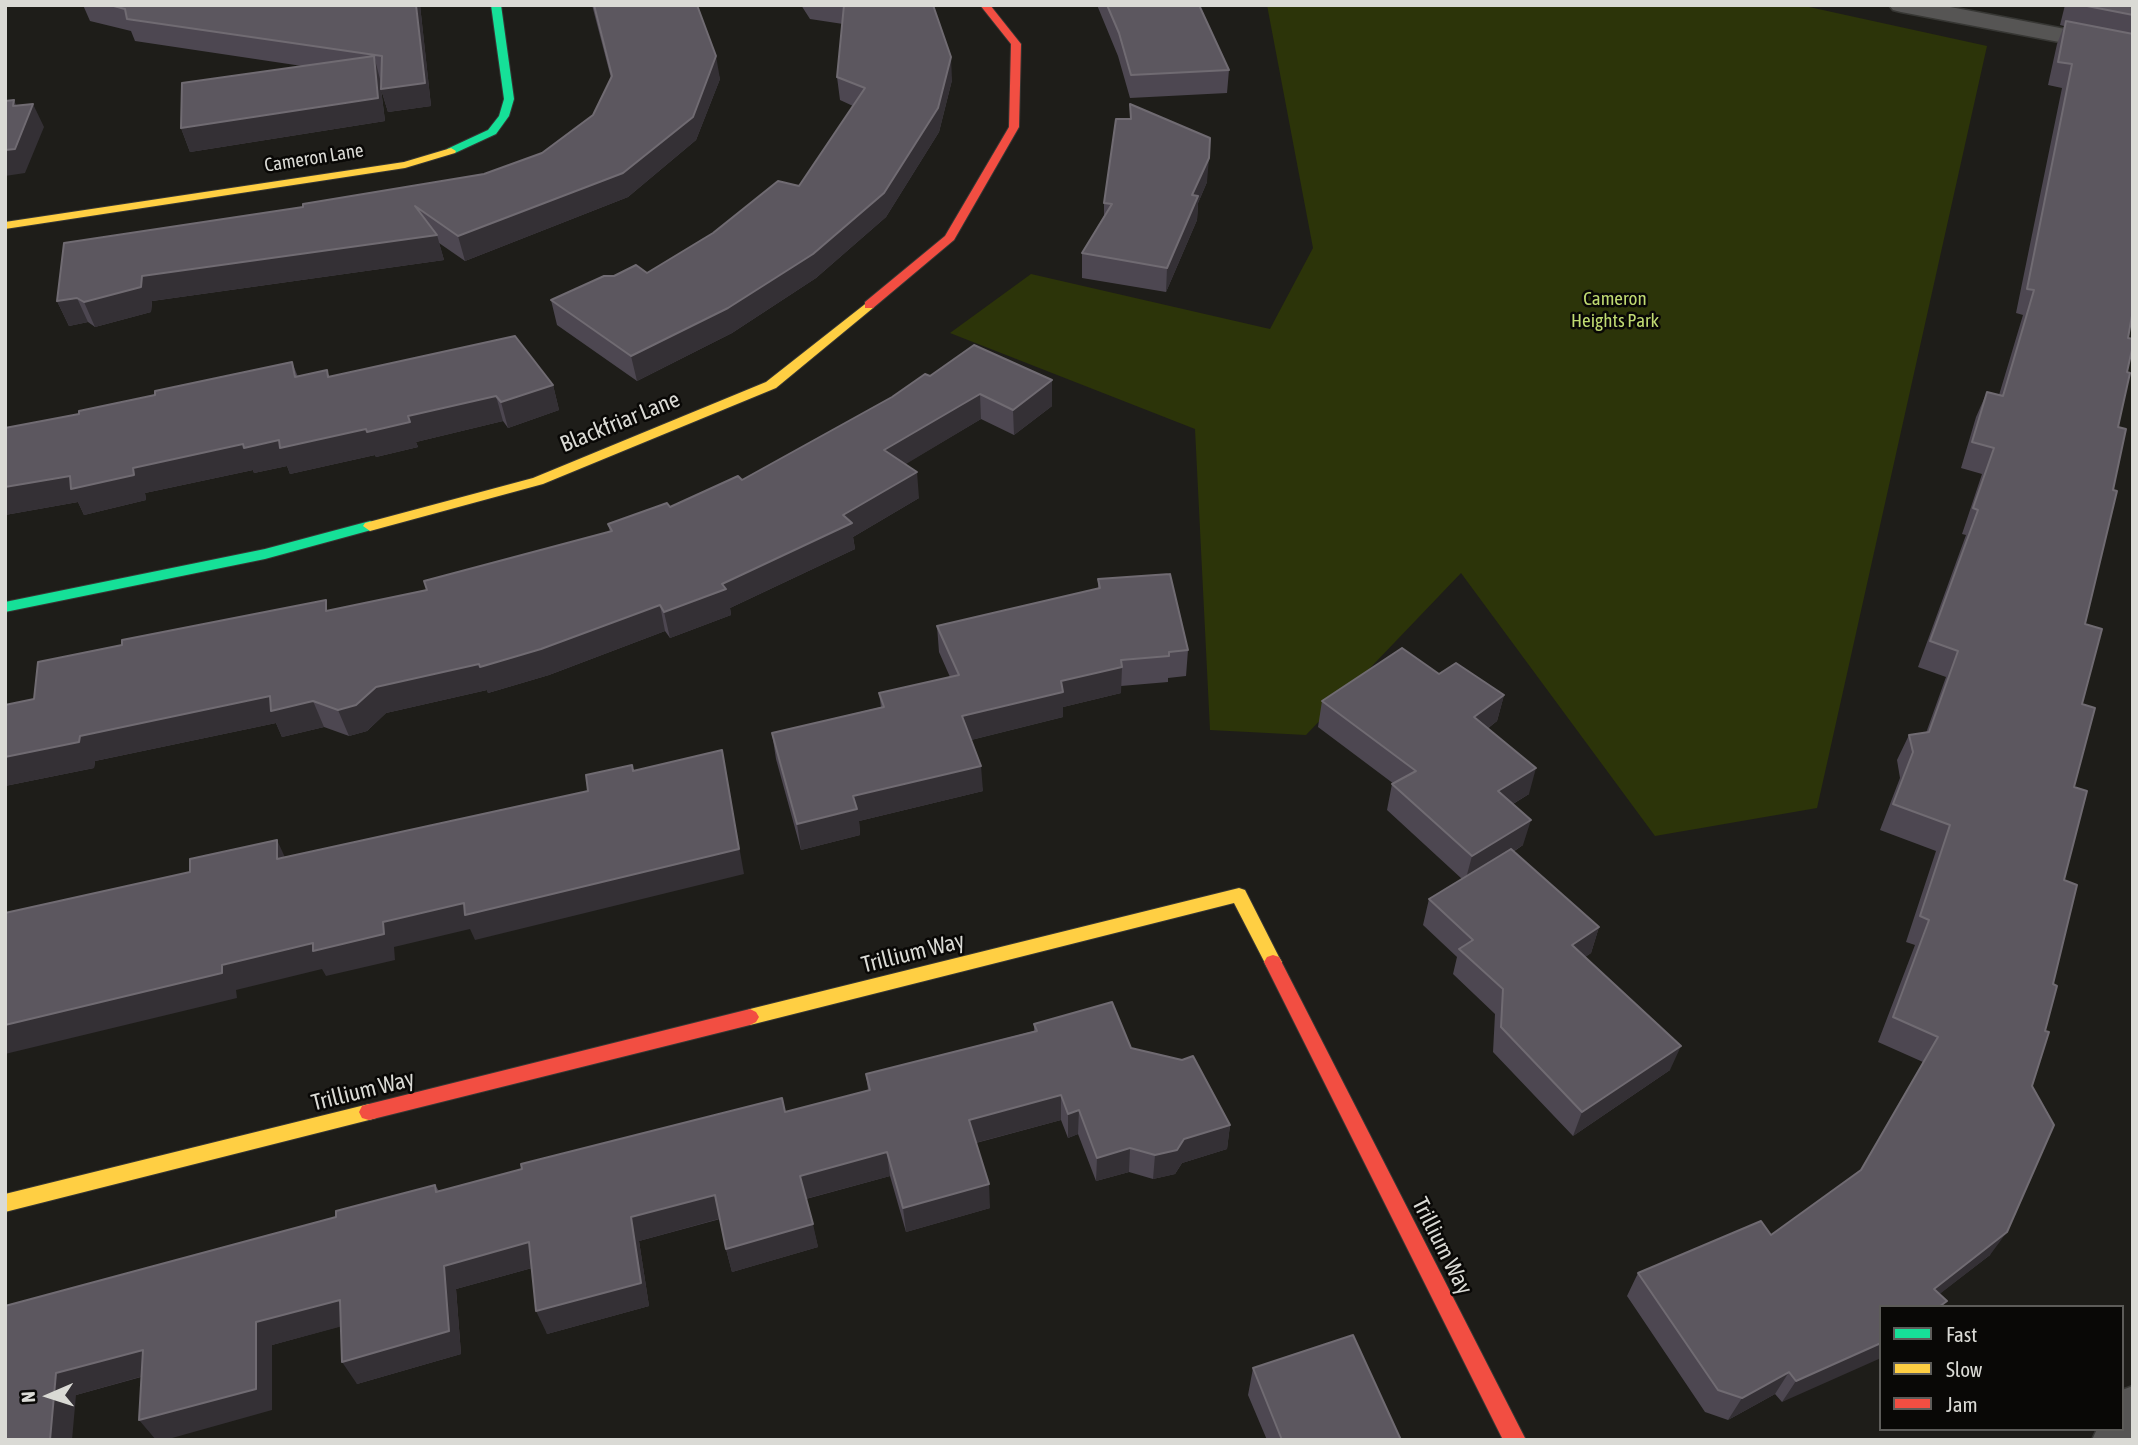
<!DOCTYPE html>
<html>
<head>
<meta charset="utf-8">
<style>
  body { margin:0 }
  #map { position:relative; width:2138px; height:1445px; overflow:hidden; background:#1e1d19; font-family:"Asap Condensed",sans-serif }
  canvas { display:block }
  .frame { position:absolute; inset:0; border:7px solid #dadad5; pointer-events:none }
  .legend { position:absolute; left:1879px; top:1305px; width:245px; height:126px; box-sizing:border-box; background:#090806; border:2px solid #5d5c59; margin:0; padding:9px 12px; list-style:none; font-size:21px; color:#dadad5 }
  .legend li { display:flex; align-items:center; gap:14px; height:35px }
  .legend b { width:35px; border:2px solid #5d5c59 }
  .north { position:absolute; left:14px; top:1361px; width:70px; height:70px; -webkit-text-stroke:5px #090806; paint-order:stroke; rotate:267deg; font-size:19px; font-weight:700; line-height:28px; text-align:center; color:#dadad5 }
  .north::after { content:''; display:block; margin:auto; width:24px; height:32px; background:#dadad5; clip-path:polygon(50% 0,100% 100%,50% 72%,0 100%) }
</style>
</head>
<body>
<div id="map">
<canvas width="2138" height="1445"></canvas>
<div class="frame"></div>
<ul class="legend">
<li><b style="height:9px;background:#16e098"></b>Fast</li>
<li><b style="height:9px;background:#ffcf43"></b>Slow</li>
<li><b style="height:9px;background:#f24e42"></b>Jam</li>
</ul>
<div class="north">N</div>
</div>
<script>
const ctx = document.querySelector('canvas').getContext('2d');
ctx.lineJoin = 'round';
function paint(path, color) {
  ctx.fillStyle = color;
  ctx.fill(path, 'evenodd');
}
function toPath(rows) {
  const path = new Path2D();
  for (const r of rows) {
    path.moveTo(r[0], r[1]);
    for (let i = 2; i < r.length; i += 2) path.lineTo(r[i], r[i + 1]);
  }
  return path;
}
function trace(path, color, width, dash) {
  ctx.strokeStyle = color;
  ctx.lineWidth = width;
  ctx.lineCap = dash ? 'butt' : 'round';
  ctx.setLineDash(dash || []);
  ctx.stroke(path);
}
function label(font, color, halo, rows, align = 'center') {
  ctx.font = font + ' "Asap Condensed",sans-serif';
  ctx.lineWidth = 5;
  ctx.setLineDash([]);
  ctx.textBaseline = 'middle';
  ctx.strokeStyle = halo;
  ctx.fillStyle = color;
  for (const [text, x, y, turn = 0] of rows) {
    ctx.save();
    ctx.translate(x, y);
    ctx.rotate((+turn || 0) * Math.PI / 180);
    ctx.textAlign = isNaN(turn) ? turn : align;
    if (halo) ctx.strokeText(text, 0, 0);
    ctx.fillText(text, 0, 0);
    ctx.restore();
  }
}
const green = toPath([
  [1267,5,1800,5,1987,46,1817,808,1655,836,1461,573,1306,735,1210,730,1195,429,950,333,1031,274,1270,329,1313,248]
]);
const street = toPath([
  [1889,5,1940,5,2133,42,2133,56,1901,12,1893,10,1889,5],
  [2133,1386,2133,1440,2092,1440,2097,1429,2122,1429,2122,1390,2133,1386]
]);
const fast = toPath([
  [491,5,501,5,514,99,509,116,496,134,455,153,447,153,447,149,488,130,499,116,504,99,491,5],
  [370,521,375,523,377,526,375,529,265,559,5,612,5,602,265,549,370,521]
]);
const slow = toPath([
  [451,148,456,151,455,153,405,168,5,229,5,222,404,162,451,148],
  [869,301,875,305,873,308,776,388,543,484,370,531,363,526,365,523,533,478,766,382,869,301],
  [1239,888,1245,890,1279,957,1282,962,1279,967,1273,969,1267,967,1234,903,750,1025,744,1022,741,1017,744,1012,750,1009,1239,888],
  [369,1104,376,1106,379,1112,376,1118,369,1120,5,1212,5,1194,369,1104]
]);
const jam = toPath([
  [980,5,990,5,1021,44,1019,127,954,240,873,308,865,308,865,302,945,236,1009,127,1011,44,980,5],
  [1273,955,1279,957,1526,1440,1503,1440,1264,962,1267,957,1273,955],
  [750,1009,756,1012,759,1017,756,1022,750,1025,369,1120,362,1118,359,1112,362,1106,369,1104,750,1009]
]);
const wall = toPath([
  [83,5,420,5,431,106,388,112,381,89,385,121,190,152,181,128,302,66,135,41,131,31,90,21],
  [592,5,697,5,720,79,696,140,628,197,465,261,439,243,444,260,152,301,151,312,95,327,88,322,69,326,57,301,303,207,484,174,542,153,593,115,611,78],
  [801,5,933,5,952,80,939,132,886,217,816,278,732,333,637,381,557,325,551,300,614,276,647,273,799,186,853,106,840,100,837,77,843,24,810,19],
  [1097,5,1199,5,1229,70,1227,93,1130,98,1118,56],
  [2065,5,2133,5,2133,310,2128,338,2127,372,2085,624,2082,704,2053,984,2045,1031,2032,1086,1990,1255,1939,1294,1782,1402,1775,1394,1728,1420,1705,1412,1627,1296,1638,1273,1771,1235,1860,1171,1923,1062,1878,1042,1915,945,1906,942,1936,851,1880,830,1900,778,1897,760,1909,735,1926,733,1946,677,1918,667,1966,535,1962,534,1982,474,1961,468,1976,417,1987,392,1999,395,2023,315,2016,313,2062,88,2048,85,2057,44,2064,26,2060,25],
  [1130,104,1207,182,1198,203,1197,220,1166,292,1082,278,1082,253,1104,216,1104,203,1130,119],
  [292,362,298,377,327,370,329,376,553,385,559,410,508,428,503,421,416,442,418,447,376,457,375,455,290,474,287,466,254,473,253,470,145,493,146,500,84,515,78,502,5,515,5,428,79,414],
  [930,376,1052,406,1014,435,981,419,905,464,919,498,853,537,855,549,730,608,731,615,670,638,665,631,549,675,488,693,487,690,386,713,367,731,349,736,324,727,282,737,276,723,95,761,94,768,5,786,5,705,34,699,330,611,427,590,610,532,608,524,670,507,742,480],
  [1098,579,1188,650,1186,676,1168,678,1168,682,1121,686,1121,693,1063,707,1063,717,971,740,983,791,859,821,860,835,801,850,776,759,772,733,881,707,879,693,950,677,939,652,937,626,1098,589],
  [1439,674,1504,695,1497,721,1487,729,1529,794,1513,804,1523,845,1513,852,1599,927,1591,953,1585,957,1670,1070,1573,1136,1493,1052,1495,1014,1453,974,1457,957,1423,925,1429,899,1462,879,1387,810,1392,784,1394,784,1318,727,1322,701],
  [1034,1024,1131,1048,1230,1125,1227,1149,1182,1163,1175,1174,1153,1179,1129,1172,1096,1181,1078,1134,1068,1138,1061,1120,976,1143,990,1208,906,1232,890,1176,806,1199,818,1247,732,1272,726,1249,720,1219,639,1241,649,1306,547,1334,532,1268,456,1289,461,1354,357,1384,341,1326,272,1345,272,1410,141,1377,76,1395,5,1440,336,1217,435,1185,439,1191,785,1112,868,1090,866,1074,1034,1031],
  [1253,1368,1401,1440,1267,1440,1248,1395]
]);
const shadedWall = toPath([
  [416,5,420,5,431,106,388,112,381,89,385,121,190,152,181,128,374,56,380,79,381,89],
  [716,56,720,79,696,140,628,197,465,261,458,236],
  [951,57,952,80,939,132,886,217,816,278,732,333,637,381,631,356],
  [14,100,24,123,33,104,44,127,25,173,5,176,5,150],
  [1209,158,1207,182,1198,203,1197,220,1166,292,1167,268,1192,195],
  [437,235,444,260,152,301,151,312,95,327,84,302,142,276],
  [77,298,88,322,69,326,57,301],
  [1052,380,1052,406,1014,435,1013,410],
  [553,385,559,410,508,428,501,402],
  [980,394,981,419,886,476,884,450],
  [496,396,503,421,416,442,418,447,376,457,375,455,290,474,287,466,254,473,253,470,145,493,146,500,84,515,78,502,5,515,5,487,70,476,133,468,243,444,279,440,408,416],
  [917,472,919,498,853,537,855,549,730,608,731,615,670,638,664,612,722,584],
  [660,605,665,631,549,675,488,693,487,690,386,713,367,731,349,736,338,710,376,687],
  [1122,667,1121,693,1063,707,1063,717,963,742,962,716,1061,681],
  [1504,695,1497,721,1468,743,1474,717],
  [270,696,313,701,324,727,282,737,276,723,95,761,94,768,5,786,5,757,80,736],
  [722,750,744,874,475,940,470,929,394,947,395,960,326,976,322,969,236,990,237,998,5,1054,5,1025,383,922],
  [981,766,983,791,859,821,860,835,801,850,797,824,853,796],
  [1536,768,1529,794,1491,817,1498,791],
  [1531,820,1523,845,1465,882,1472,856],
  [277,840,289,866,277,859],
  [1599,927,1591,953,1564,971,1572,945],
  [1681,1046,1670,1070,1573,1136,1582,1112],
  [1061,1095,1061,1120,971,1144,969,1120],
  [1079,1110,1078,1134,1068,1138,1068,1114],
  [1230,1125,1227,1149,1182,1163,1175,1174,1153,1179,1155,1155,1184,1139],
  [1130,1148,1129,1172,1096,1181,1097,1158],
  [887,1152,890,1176,805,1199,800,1176],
  [989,1184,990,1208,906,1232,903,1208],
  [715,1195,722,1218,639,1241,649,1306,547,1334,536,1311,631,1217],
  [813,1224,818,1247,732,1272,726,1249],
  [2007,1232,1990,1255,1923,1307,1934,1289],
  [529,1242,539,1266,456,1289,461,1354,357,1384,342,1362,444,1266],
  [340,1300,354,1323,272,1345,272,1410,165,1440,156,1440,139,1420,256,1322],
  [1881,1343,1881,1358,1782,1402,1796,1381],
  [143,1350,161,1371,76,1395,72,1440,50,1440,56,1373],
  [1789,1372,1775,1394,1728,1420,1742,1398]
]);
const building = toPath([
  [110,5,416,5,425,83,381,89,382,56,127,19,125,9,110,5],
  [594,5,697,5,716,56,693,117,623,173,458,236,415,206,437,235,142,276,141,287,84,302,77,298,57,301,64,243,303,207,303,204,484,174,542,153,593,115,612,76,594,5],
  [844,5,933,5,951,57,938,108,884,193,813,254,728,308,631,356,551,300,604,276,614,276,636,265,647,273,713,233,778,181,799,186,865,88,837,77,844,5],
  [1107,5,1199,5,1229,70,1131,75,1119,33,1107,5],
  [2082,5,2133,5,2133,15,2082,5],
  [2066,21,2133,34,2133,310,2128,338,2133,339,2133,345,2127,372,2130,373,2118,427,2126,429,2113,490,2117,491,2085,624,2102,629,2082,704,2095,708,2074,787,2087,791,2064,880,2077,885,2053,984,2057,986,2045,1031,2049,1032,2032,1086,2054,1125,2007,1232,1934,1289,1947,1301,1939,1307,1881,1307,1881,1343,1796,1381,1789,1372,1742,1398,1718,1390,1638,1273,1761,1221,1771,1235,1861,1170,1938,1037,1893,1017,1929,920,1920,916,1950,825,1893,804,1913,752,1909,735,1929,732,1958,651,1930,641,1978,510,1973,508,1994,448,1972,442,1987,392,2003,396,2034,290,2027,289,2072,64,2058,62,2066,21],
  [374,56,378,98,181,128,182,83,374,56],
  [14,100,13,106,33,104,15,149,5,150,5,101,14,100],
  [1130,104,1210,138,1209,158,1192,195,1198,196,1167,268,1082,253,1112,204,1104,203,1116,119,1131,119,1130,104],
  [515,336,553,385,501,402,496,396,408,416,410,422,367,432,366,429,280,448,279,440,244,448,243,444,133,468,134,475,71,489,70,476,5,487,5,428,79,414,79,411,155,395,155,391,292,362,295,377,327,370,328,377,515,336],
  [974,345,1052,380,1013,410,980,394,884,450,917,472,843,515,852,523,722,584,726,589,664,612,660,605,541,649,480,667,479,664,376,687,356,705,338,710,313,701,271,711,270,696,80,736,79,742,5,757,5,705,34,699,38,662,122,645,122,640,326,600,326,611,427,590,424,581,612,531,608,524,667,503,670,507,738,476,742,480,892,397,925,374,930,376,974,345],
  [1170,574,1188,650,1169,652,1169,656,1121,660,1122,667,1061,681,1063,692,962,716,981,766,853,796,857,809,797,824,772,733,884,707,879,693,959,675,937,626,1100,588,1098,579,1170,574],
  [1402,648,1439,674,1456,663,1504,695,1474,717,1536,768,1498,791,1531,820,1472,856,1392,784,1416,771,1322,701,1402,648],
  [722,750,739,849,465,915,464,903,383,922,384,934,313,951,313,943,222,965,222,973,5,1025,5,913,190,872,190,859,277,840,277,859,588,791,586,775,632,765,633,771,722,750],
  [1511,849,1599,927,1572,945,1681,1046,1582,1112,1501,1027,1503,989,1459,949,1473,940,1429,899,1511,849],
  [1112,1002,1131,1048,1182,1060,1193,1056,1230,1125,1184,1139,1177,1150,1155,1155,1130,1148,1097,1158,1079,1110,1068,1114,1061,1095,969,1120,989,1184,903,1208,887,1152,800,1176,813,1224,726,1249,715,1195,631,1217,641,1283,536,1311,529,1242,444,1266,449,1331,342,1362,340,1300,256,1322,256,1389,139,1420,143,1350,56,1373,50,1440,5,1440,5,1306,336,1217,336,1211,435,1185,436,1192,522,1169,521,1164,782,1098,785,1112,870,1090,866,1074,1037,1031,1034,1024,1112,1002],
  [1353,1335,1401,1440,1282,1440,1253,1368,1353,1335]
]);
const farStreetnames = [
  ["Cameron Lane",314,158,-9]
];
const farParknames = [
  ["Cameron",1615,299],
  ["Heights Park",1615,321]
];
const streetNames = [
  ["Blackfriar Lane",620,422,-22],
  ["Trillium Way",913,953,-14],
  ["Trillium Way",363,1091,-14],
  ["Trillium Way",1442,1246,63]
];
paint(green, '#2c3409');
trace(street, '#373734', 3);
trace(fast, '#373734', 2);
trace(slow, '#373734', 2);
trace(jam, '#373734', 2);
paint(street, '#565554');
paint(fast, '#16e098');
paint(slow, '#ffcf43');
paint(jam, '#f24e42');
paint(wall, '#4d4751');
paint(shadedWall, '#343035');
paint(building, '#5c575f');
trace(building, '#706b72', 2);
label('19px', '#dadad5', '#090806', farStreetnames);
label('19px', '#c0da72', '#090806', farParknames);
label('23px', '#dadad5', '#090806', streetNames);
</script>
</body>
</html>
